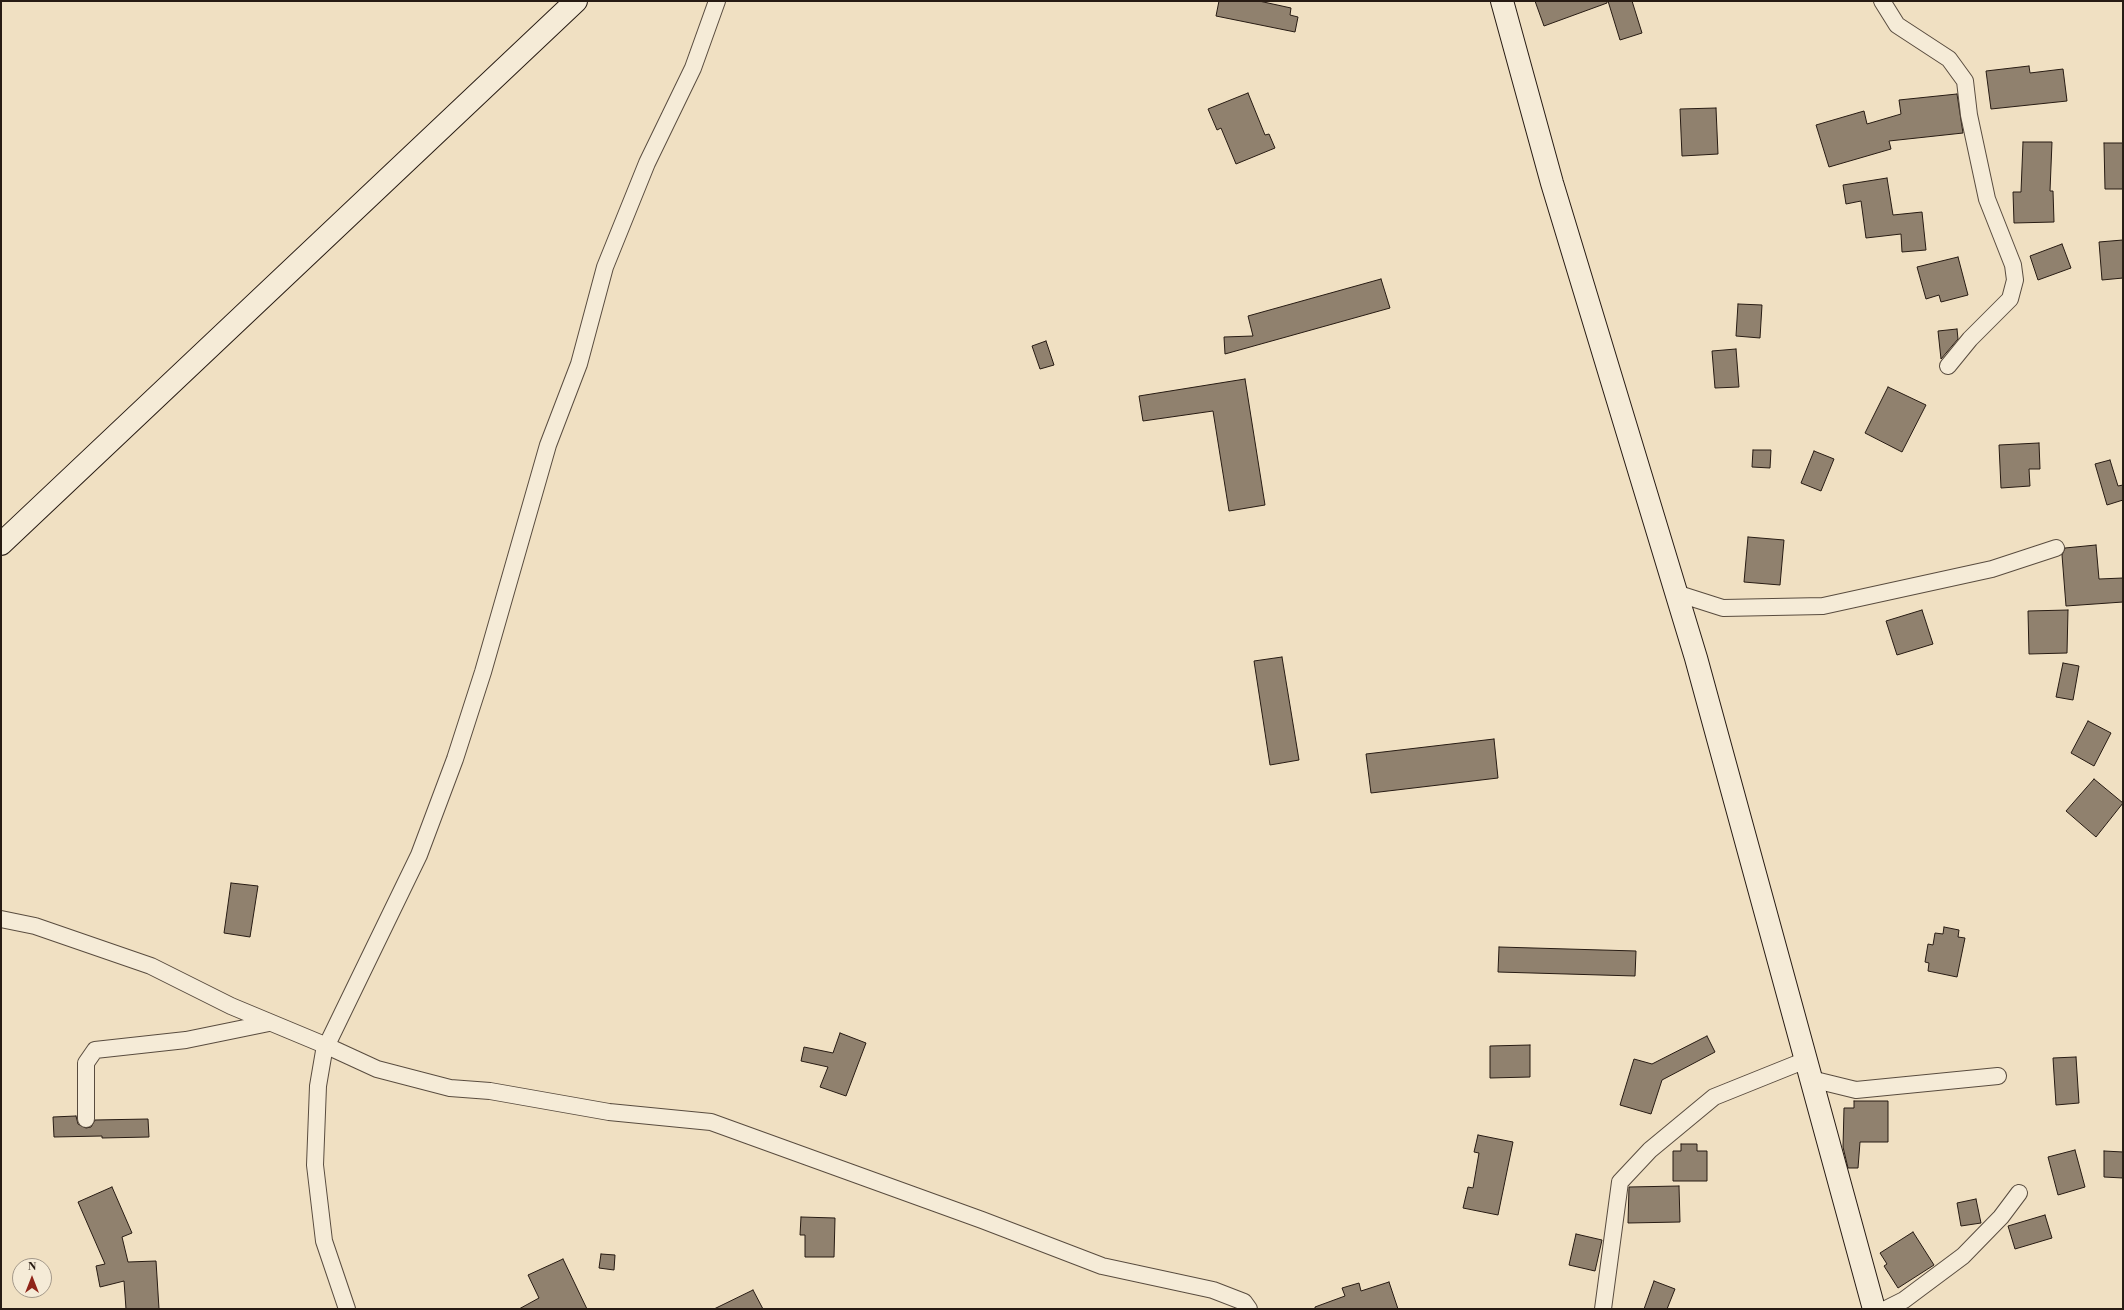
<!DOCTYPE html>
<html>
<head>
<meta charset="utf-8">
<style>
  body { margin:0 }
  #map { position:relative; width:2124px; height:1310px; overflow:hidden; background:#f0e0c2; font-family:"Libre Bodoni",serif }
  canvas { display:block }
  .frame { position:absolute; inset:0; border:2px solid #271b13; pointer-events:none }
  .north { position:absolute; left:12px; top:1258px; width:40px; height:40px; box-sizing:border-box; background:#f5ebd7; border:1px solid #a39889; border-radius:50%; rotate:0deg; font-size:11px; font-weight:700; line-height:16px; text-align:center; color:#271b13 }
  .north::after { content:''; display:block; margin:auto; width:14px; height:18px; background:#8f2418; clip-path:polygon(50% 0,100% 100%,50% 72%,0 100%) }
</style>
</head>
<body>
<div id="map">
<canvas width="2124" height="1310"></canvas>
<div class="frame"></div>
<div class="north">N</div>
</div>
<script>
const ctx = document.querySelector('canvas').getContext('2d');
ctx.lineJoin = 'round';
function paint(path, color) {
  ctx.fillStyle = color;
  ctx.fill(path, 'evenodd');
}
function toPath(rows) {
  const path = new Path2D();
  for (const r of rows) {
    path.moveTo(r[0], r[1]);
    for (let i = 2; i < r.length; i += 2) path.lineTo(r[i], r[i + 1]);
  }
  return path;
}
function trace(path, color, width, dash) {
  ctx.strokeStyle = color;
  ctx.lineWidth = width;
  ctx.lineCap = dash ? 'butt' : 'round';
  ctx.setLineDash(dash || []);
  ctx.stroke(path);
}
const building = toPath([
  [1219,1,1259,1,1291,8,1290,15,1298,17,1295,32,1216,16,1219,1],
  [1535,1,1607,1,1607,3,1544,26,1535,1],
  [1608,1,1632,1,1642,33,1620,40,1608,1],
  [2029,66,2030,73,2063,69,2067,101,1991,109,1986,71,2029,66],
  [1248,93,1265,135,1269,134,1275,148,1236,164,1221,128,1217,130,1208,109,1248,93],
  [1957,94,1963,133,1889,141,1891,149,1829,167,1816,125,1864,111,1867,124,1901,114,1899,100,1957,94],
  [1716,108,1718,154,1682,156,1680,109,1716,108],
  [2023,142,2052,142,2050,191,2053,191,2054,222,2014,223,2013,192,2021,192,2023,142],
  [2104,143,2123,143,2123,189,2105,189,2104,143],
  [1887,178,1893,215,1922,212,1926,250,1902,252,1901,234,1866,238,1861,201,1846,204,1843,185,1887,178],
  [2123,240,2123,278,2102,280,2099,242,2123,240],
  [2062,244,2071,268,2038,280,2030,256,2062,244],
  [1958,257,1968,295,1941,302,1939,295,1926,299,1917,267,1958,257],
  [1381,279,1390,308,1225,354,1224,337,1253,336,1248,316,1381,279],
  [1738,304,1762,305,1760,338,1736,336,1738,304],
  [1957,329,1958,339,1941,359,1938,331,1957,329],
  [1046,341,1054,365,1040,369,1032,346,1046,341],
  [1736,349,1739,387,1715,388,1712,351,1736,349],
  [1245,379,1265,505,1229,511,1213,411,1143,421,1139,396,1245,379],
  [1888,387,1926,405,1902,452,1865,433,1888,387],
  [2039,443,2040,469,2029,469,2030,486,2001,488,1999,445,2039,443],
  [1753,450,1771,450,1770,468,1752,467,1753,450],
  [1814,451,1834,459,1821,491,1801,483,1814,451],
  [2110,460,2118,486,2123,485,2123,500,2107,505,2095,464,2110,460],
  [1748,537,1784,540,1780,585,1744,582,1748,537],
  [2096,545,2099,579,2123,578,2123,602,2066,606,2062,555,2065,548,2096,545],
  [1922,610,1933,644,1897,655,1886,621,1922,610],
  [2068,610,2067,653,2029,654,2028,611,2068,610],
  [1282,657,1299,760,1270,765,1254,661,1282,657],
  [2063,663,2079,666,2073,700,2056,697,2063,663],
  [2088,721,2111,733,2094,766,2071,753,2088,721],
  [1494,739,1498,778,1371,793,1366,754,1494,739],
  [2094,779,2123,803,2096,837,2066,811,2094,779],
  [231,883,258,886,250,937,224,933,231,883],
  [1944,927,1959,930,1958,937,1965,938,1957,977,1928,971,1929,963,1925,962,1928,944,1933,945,1935,933,1943,934,1944,927],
  [1499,947,1636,951,1635,976,1498,972,1499,947],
  [840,1033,866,1043,846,1096,820,1087,828,1067,801,1061,804,1047,833,1053,840,1033],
  [1707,1036,1715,1052,1662,1080,1651,1114,1620,1105,1634,1059,1652,1064,1707,1036],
  [1530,1045,1530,1077,1490,1078,1490,1046,1530,1045],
  [2076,1057,2079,1103,2056,1105,2053,1058,2076,1057],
  [1854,1101,1888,1101,1888,1142,1860,1142,1858,1168,1848,1168,1843,1147,1844,1108,1854,1108,1854,1101],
  [76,1116,78,1124,86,1128,91,1127,95,1120,148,1119,149,1137,102,1138,102,1136,54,1137,53,1117,76,1116],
  [1478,1135,1513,1142,1498,1215,1463,1208,1468,1187,1473,1188,1479,1153,1474,1152,1478,1135],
  [1681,1144,1697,1144,1697,1151,1707,1151,1707,1181,1673,1181,1673,1151,1681,1151,1681,1144],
  [2075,1150,2085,1187,2058,1195,2048,1157,2075,1150],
  [2104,1151,2123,1152,2123,1178,2104,1177,2104,1151],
  [1679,1186,1680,1222,1628,1223,1629,1187,1679,1186],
  [112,1187,132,1233,122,1237,128,1262,156,1261,159,1309,126,1309,124,1281,100,1287,96,1266,105,1264,78,1202,112,1187],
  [1976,1199,1981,1223,1961,1226,1957,1203,1976,1199],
  [2045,1215,2052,1238,2015,1249,2008,1226,2045,1215],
  [801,1217,835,1218,834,1257,805,1257,805,1235,800,1235,801,1217],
  [1913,1232,1934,1265,1898,1288,1884,1266,1887,1264,1880,1253,1913,1232],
  [1576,1234,1602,1240,1595,1271,1569,1265,1576,1234],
  [601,1254,615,1255,614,1270,599,1268,601,1254],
  [563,1259,587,1309,519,1309,539,1298,528,1275,563,1259],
  [1654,1281,1675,1289,1667,1309,1644,1309,1654,1281],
  [1389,1282,1398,1309,1315,1309,1315,1307,1345,1296,1342,1288,1359,1283,1361,1291,1389,1282],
  [753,1290,763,1309,714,1309,753,1290]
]);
const street = toPath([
  [1882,1,1897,25,1949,59,1965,81,1969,115,1987,199,2013,265,2015,280,2010,299,1970,339,1948,366],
  [1676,593,1723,608,1823,606,1992,569,2056,548],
  [1,919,35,926,151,966,231,1006,327,1046,377,1069,450,1088,490,1091,609,1112,711,1122,982,1220,1102,1266,1213,1290,1244,1302,1249,1309],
  [1811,1079,1856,1090,1998,1076],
  [86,1119,86,1063,95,1050,186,1040,269,1023],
  [347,1309,324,1241,315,1165,318,1086,324,1051,419,855,455,759,483,672,548,445,579,364,605,267,647,163,693,68,717,1],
  [1603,1309,1620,1182,1650,1150,1714,1097,1806,1060],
  [1886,1309,1904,1300,1963,1256,2001,1217,2019,1193]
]);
const secondary = toPath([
  [1502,1,1552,183,1696,658,1874,1309],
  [1,544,576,1]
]);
paint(building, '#90816e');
trace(building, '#271b13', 1);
trace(street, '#594c3f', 18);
trace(secondary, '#271b13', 24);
trace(street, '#f5ebd7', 16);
trace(secondary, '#f5ebd7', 22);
</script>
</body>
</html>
